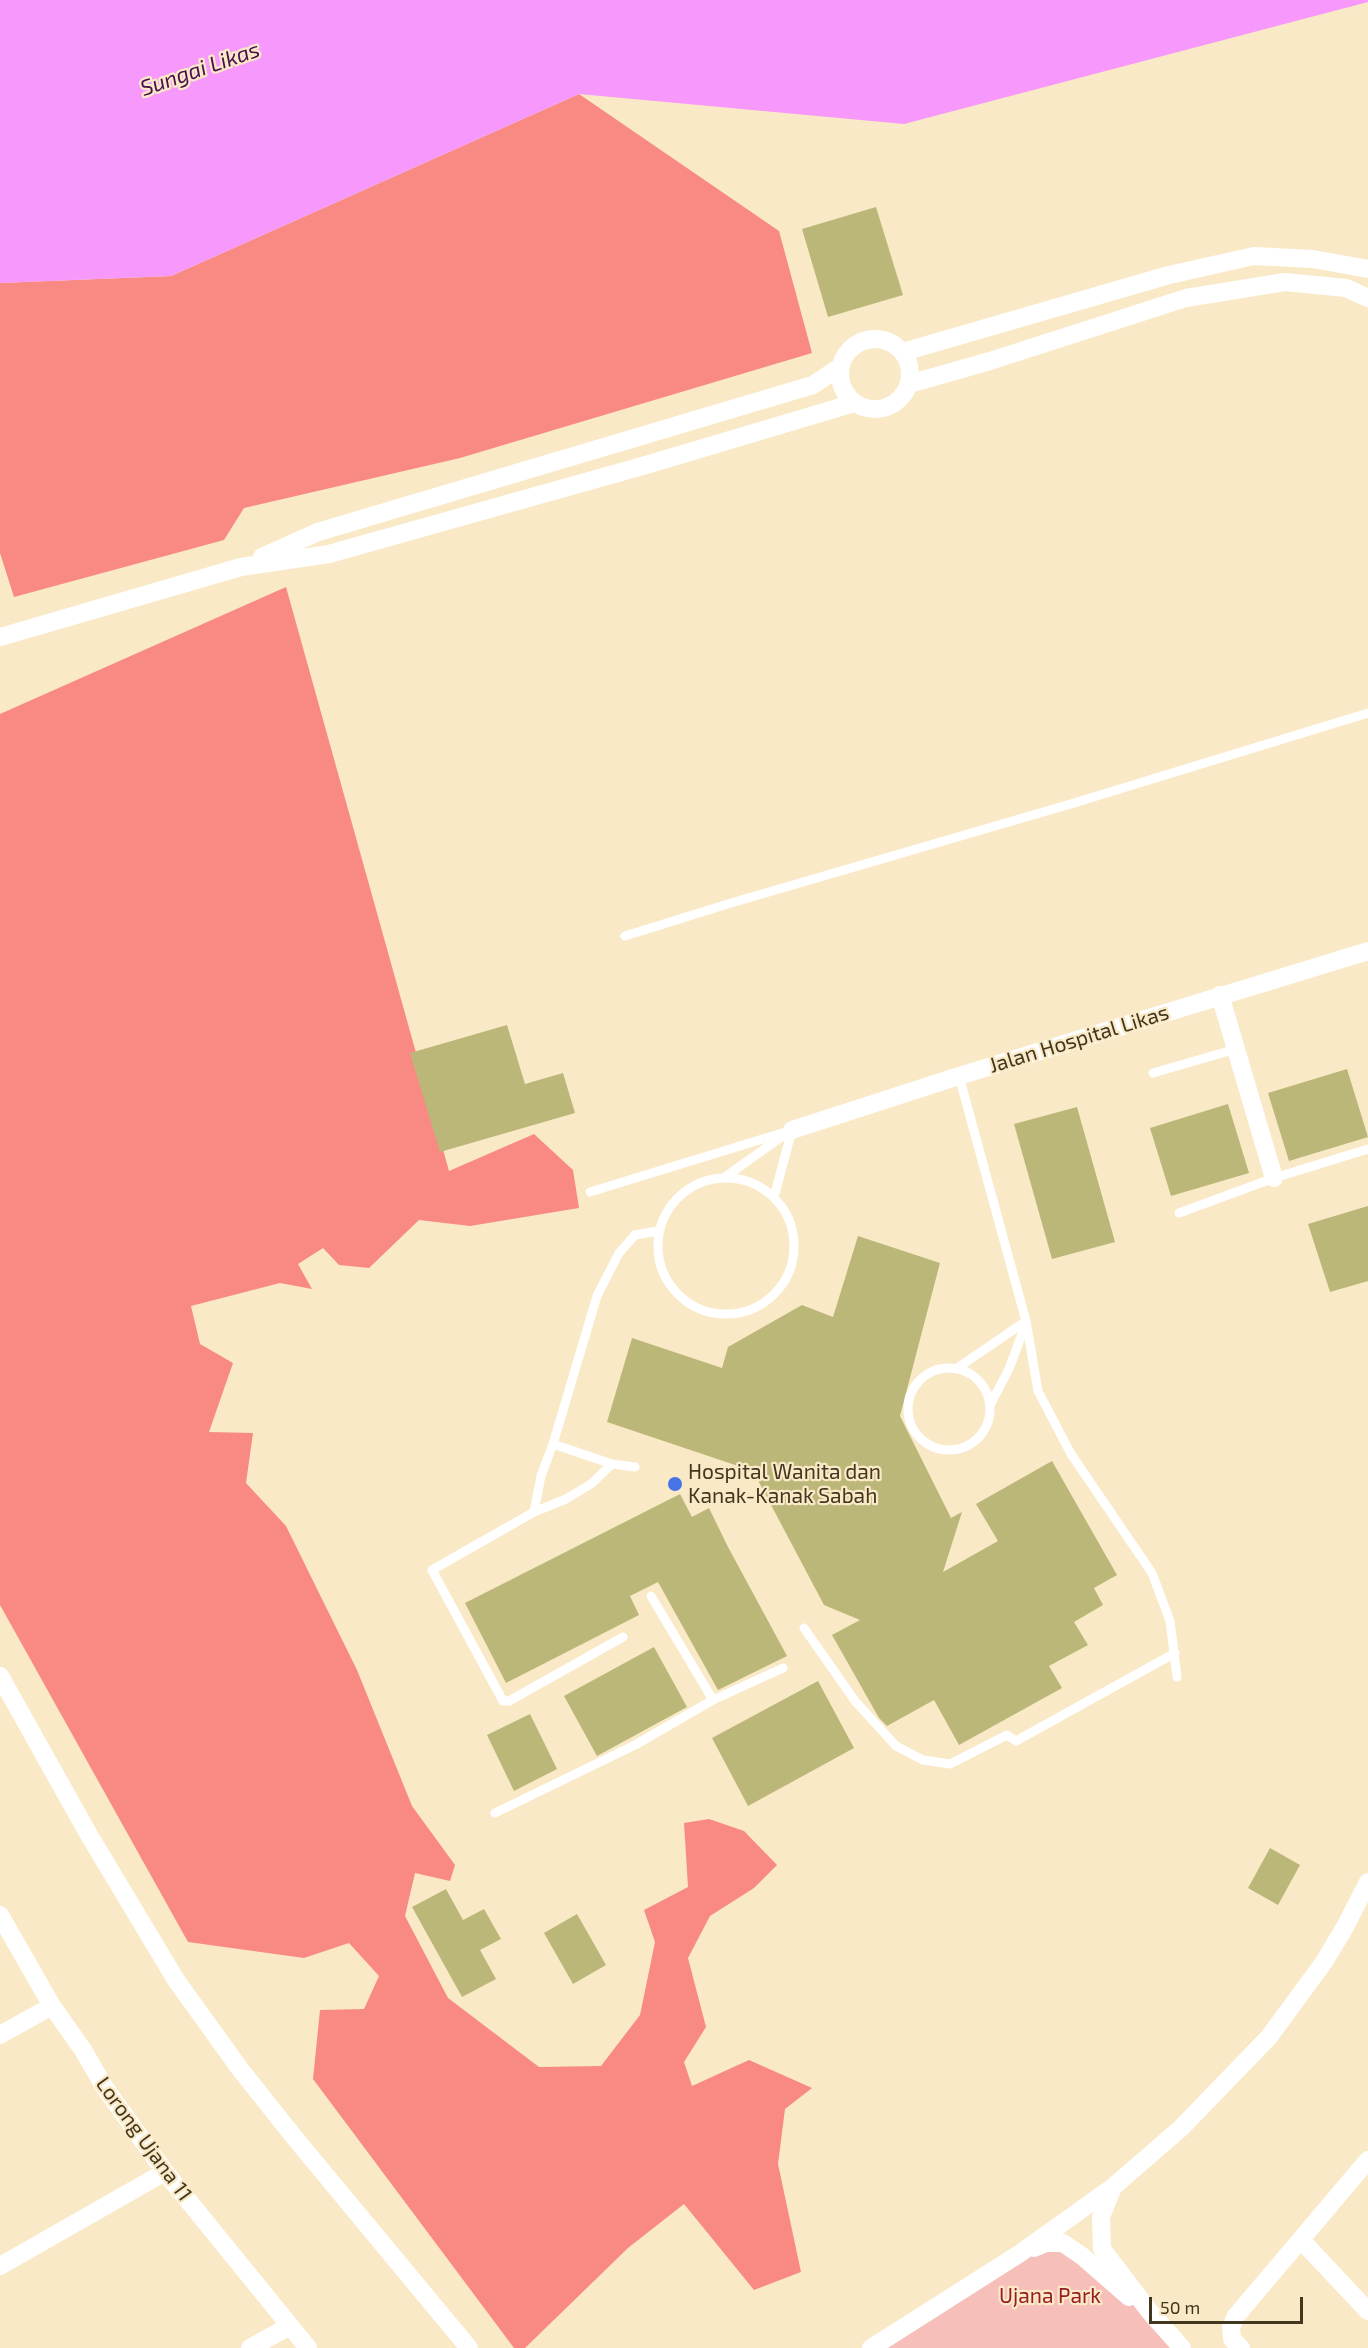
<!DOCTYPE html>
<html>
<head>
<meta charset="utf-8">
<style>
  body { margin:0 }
  #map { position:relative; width:1368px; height:2348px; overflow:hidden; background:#fae9c6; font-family:"Exo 2",sans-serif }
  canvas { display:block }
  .scale { position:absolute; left:1149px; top:2297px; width:154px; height:27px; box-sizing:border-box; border:3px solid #42361e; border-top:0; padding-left:8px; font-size:18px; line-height:21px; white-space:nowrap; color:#42361e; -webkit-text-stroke:4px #fae9c6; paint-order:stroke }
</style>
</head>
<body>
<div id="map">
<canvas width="1368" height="2348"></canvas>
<div class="scale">50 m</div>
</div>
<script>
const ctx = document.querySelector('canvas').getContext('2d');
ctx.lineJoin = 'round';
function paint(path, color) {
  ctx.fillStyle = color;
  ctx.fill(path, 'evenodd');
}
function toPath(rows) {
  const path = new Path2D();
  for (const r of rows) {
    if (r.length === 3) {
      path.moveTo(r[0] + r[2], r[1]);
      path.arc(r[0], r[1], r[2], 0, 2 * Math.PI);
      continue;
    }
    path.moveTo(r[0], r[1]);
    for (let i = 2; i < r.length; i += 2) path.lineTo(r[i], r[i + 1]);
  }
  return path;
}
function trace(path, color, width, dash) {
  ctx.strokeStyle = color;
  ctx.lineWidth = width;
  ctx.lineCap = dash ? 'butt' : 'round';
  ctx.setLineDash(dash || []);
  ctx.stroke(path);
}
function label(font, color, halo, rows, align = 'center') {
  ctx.font = font + ' "Exo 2",sans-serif';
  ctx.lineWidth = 4.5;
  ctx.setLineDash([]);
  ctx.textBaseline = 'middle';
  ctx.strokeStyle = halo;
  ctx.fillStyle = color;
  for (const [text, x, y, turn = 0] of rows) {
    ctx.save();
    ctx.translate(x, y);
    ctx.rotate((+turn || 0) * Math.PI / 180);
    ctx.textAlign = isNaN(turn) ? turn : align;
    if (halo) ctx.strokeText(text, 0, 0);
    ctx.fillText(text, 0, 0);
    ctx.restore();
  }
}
const green = toPath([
  [1063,2243,1182,2348,871,2348,1019,2254]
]);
const forest = toPath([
  [579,94,779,231,812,353,460,458,244,508,224,540,14,597,0,553,0,283,171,276],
  [286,587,449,1171,534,1134,573,1170,579,1208,470,1226,419,1220,369,1268,339,1265,323,1248,298,1264,312,1289,280,1283,191,1306,200,1344,233,1363,209,1432,253,1433,246,1483,286,1526,357,1670,412,1806,455,1865,450,1881,415,1873,405,1916,448,1998,539,2067,601,2066,640,2015,655,1942,644,1910,688,1887,684,1823,709,1819,744,1831,777,1865,754,1888,710,1916,688,1958,706,2027,684,2062,692,2086,749,2060,812,2088,785,2109,778,2164,801,2272,754,2290,684,2204,628,2248,525,2348,514,2348,313,2079,320,2010,364,2009,379,1976,349,1943,304,1958,188,1942,0,1605,0,714]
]);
const water = toPath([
  [0,0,1368,0,1368,2,904,124,579,94,171,276,0,283]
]);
const building = toPath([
  [876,207,903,295,828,317,802,229],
  [507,1025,525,1084,563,1073,575,1113,440,1152,410,1053],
  [1347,1069,1368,1137,1289,1161,1268,1093],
  [1228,1104,1249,1173,1171,1196,1150,1128],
  [1077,1107,1115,1242,1052,1259,1014,1124],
  [1368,1206,1368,1281,1330,1292,1308,1224],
  [858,1236,940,1263,900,1416,951,1518,962,1512,943,1572,998,1541,976,1504,1052,1461,1117,1575,1094,1588,1103,1605,1074,1622,1088,1645,1049,1666,1062,1688,959,1745,934,1700,887,1726,879,1718,832,1635,860,1620,824,1605,753,1471,607,1422,632,1338,722,1368,728,1347,802,1305,833,1317],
  [680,1494,692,1517,709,1508,728,1547,787,1656,718,1690,658,1582,630,1596,639,1615,506,1683,465,1603],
  [654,1647,687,1707,597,1756,564,1696],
  [818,1681,854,1748,748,1806,712,1738],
  [530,1714,557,1769,514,1791,487,1735],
  [1270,1848,1300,1865,1278,1905,1248,1888],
  [446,1889,463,1920,484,1909,501,1939,480,1950,496,1979,462,1997,412,1907],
  [577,1914,606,1965,573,1984,544,1933]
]);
const lane = toPath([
  [625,936,731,903,1074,803,1368,713],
  [1153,1073,1236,1049],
  [959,1076,1026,1321,1038,1391,1071,1454,1152,1573,1170,1621,1177,1677],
  [725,1177,784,1135],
  [726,1246,68],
  [590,1192,792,1130],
  [774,1197,792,1130],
  [1179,1213,1274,1178,1368,1149],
  [949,1409,41],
  [956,1369,1026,1321],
  [990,1405,1009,1369,1026,1323],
  [553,1444,612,1464,591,1484,566,1499,534,1512,432,1570,503,1701,509,1701,623,1637],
  [612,1464,635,1467],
  [534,1512,541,1476,553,1444,597,1296,619,1253,635,1235,658,1231],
  [651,1596,713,1700],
  [804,1628,855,1701,896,1746,923,1760,950,1764,1007,1735,1016,1741,1175,1653],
  [495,1813,635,1745,713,1700,783,1668]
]);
const street = toPath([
  [875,374,35],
  [903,352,1169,275,1254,256,1313,259,1368,269],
  [909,384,990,361,1186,298,1285,282,1346,288,1368,298],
  [262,557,318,532,813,385,840,367],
  [0,637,241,567,329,554,646,465,854,403],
  [1220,995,1274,1178],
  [792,1130,959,1076,1368,951],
  [0,1676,89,1835,176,1980,240,2069,294,2137,469,2348],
  [0,1915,52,2006,83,2050,105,2088,165,2172,308,2348],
  [0,2035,52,2006],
  [1113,2187,1101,2217,1102,2249,1150,2312,1182,2348],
  [1301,2240,1368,2311],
  [1034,2248,1046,2243,1063,2243,1082,2256,1129,2297],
  [0,2266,165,2172],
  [250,2348,290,2326],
  [871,2348,1019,2254,1113,2187,1181,2128,1269,2037,1324,1962,1345,1927,1368,1882],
  [1241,2348,1232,2339,1231,2327,1236,2316,1368,2160]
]);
const markers = [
  [675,1484,8,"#4674e6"]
];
const streetNames = [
  ["Jalan Hospital Likas",1079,1039,-17],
  ["Lorong Ujana 11",144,2139,54]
];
const poiNames = [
  ["Hospital Wanita dan",688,1472],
  ["Kanak-Kanak Sabah",688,1496]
];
const parkNames = [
  ["Ujana Park",1050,2296]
];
const waterNames = [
  ["Sungai Likas",200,69,-19]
];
paint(green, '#f6bfba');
paint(forest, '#f88a83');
paint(water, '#f698fc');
paint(building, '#bbb779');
trace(lane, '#fff', 9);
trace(street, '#fff', 18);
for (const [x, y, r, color] of markers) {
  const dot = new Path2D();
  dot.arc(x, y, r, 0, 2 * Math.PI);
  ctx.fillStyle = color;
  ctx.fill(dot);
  trace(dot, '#fae9c6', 2);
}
label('21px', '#42361e', '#fae9c6', streetNames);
label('21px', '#42361e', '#fae9c6', poiNames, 'left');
label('21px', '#971c21', '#fae9c6', parkNames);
label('italic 22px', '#4a104e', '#fae9c6', waterNames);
</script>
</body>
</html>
